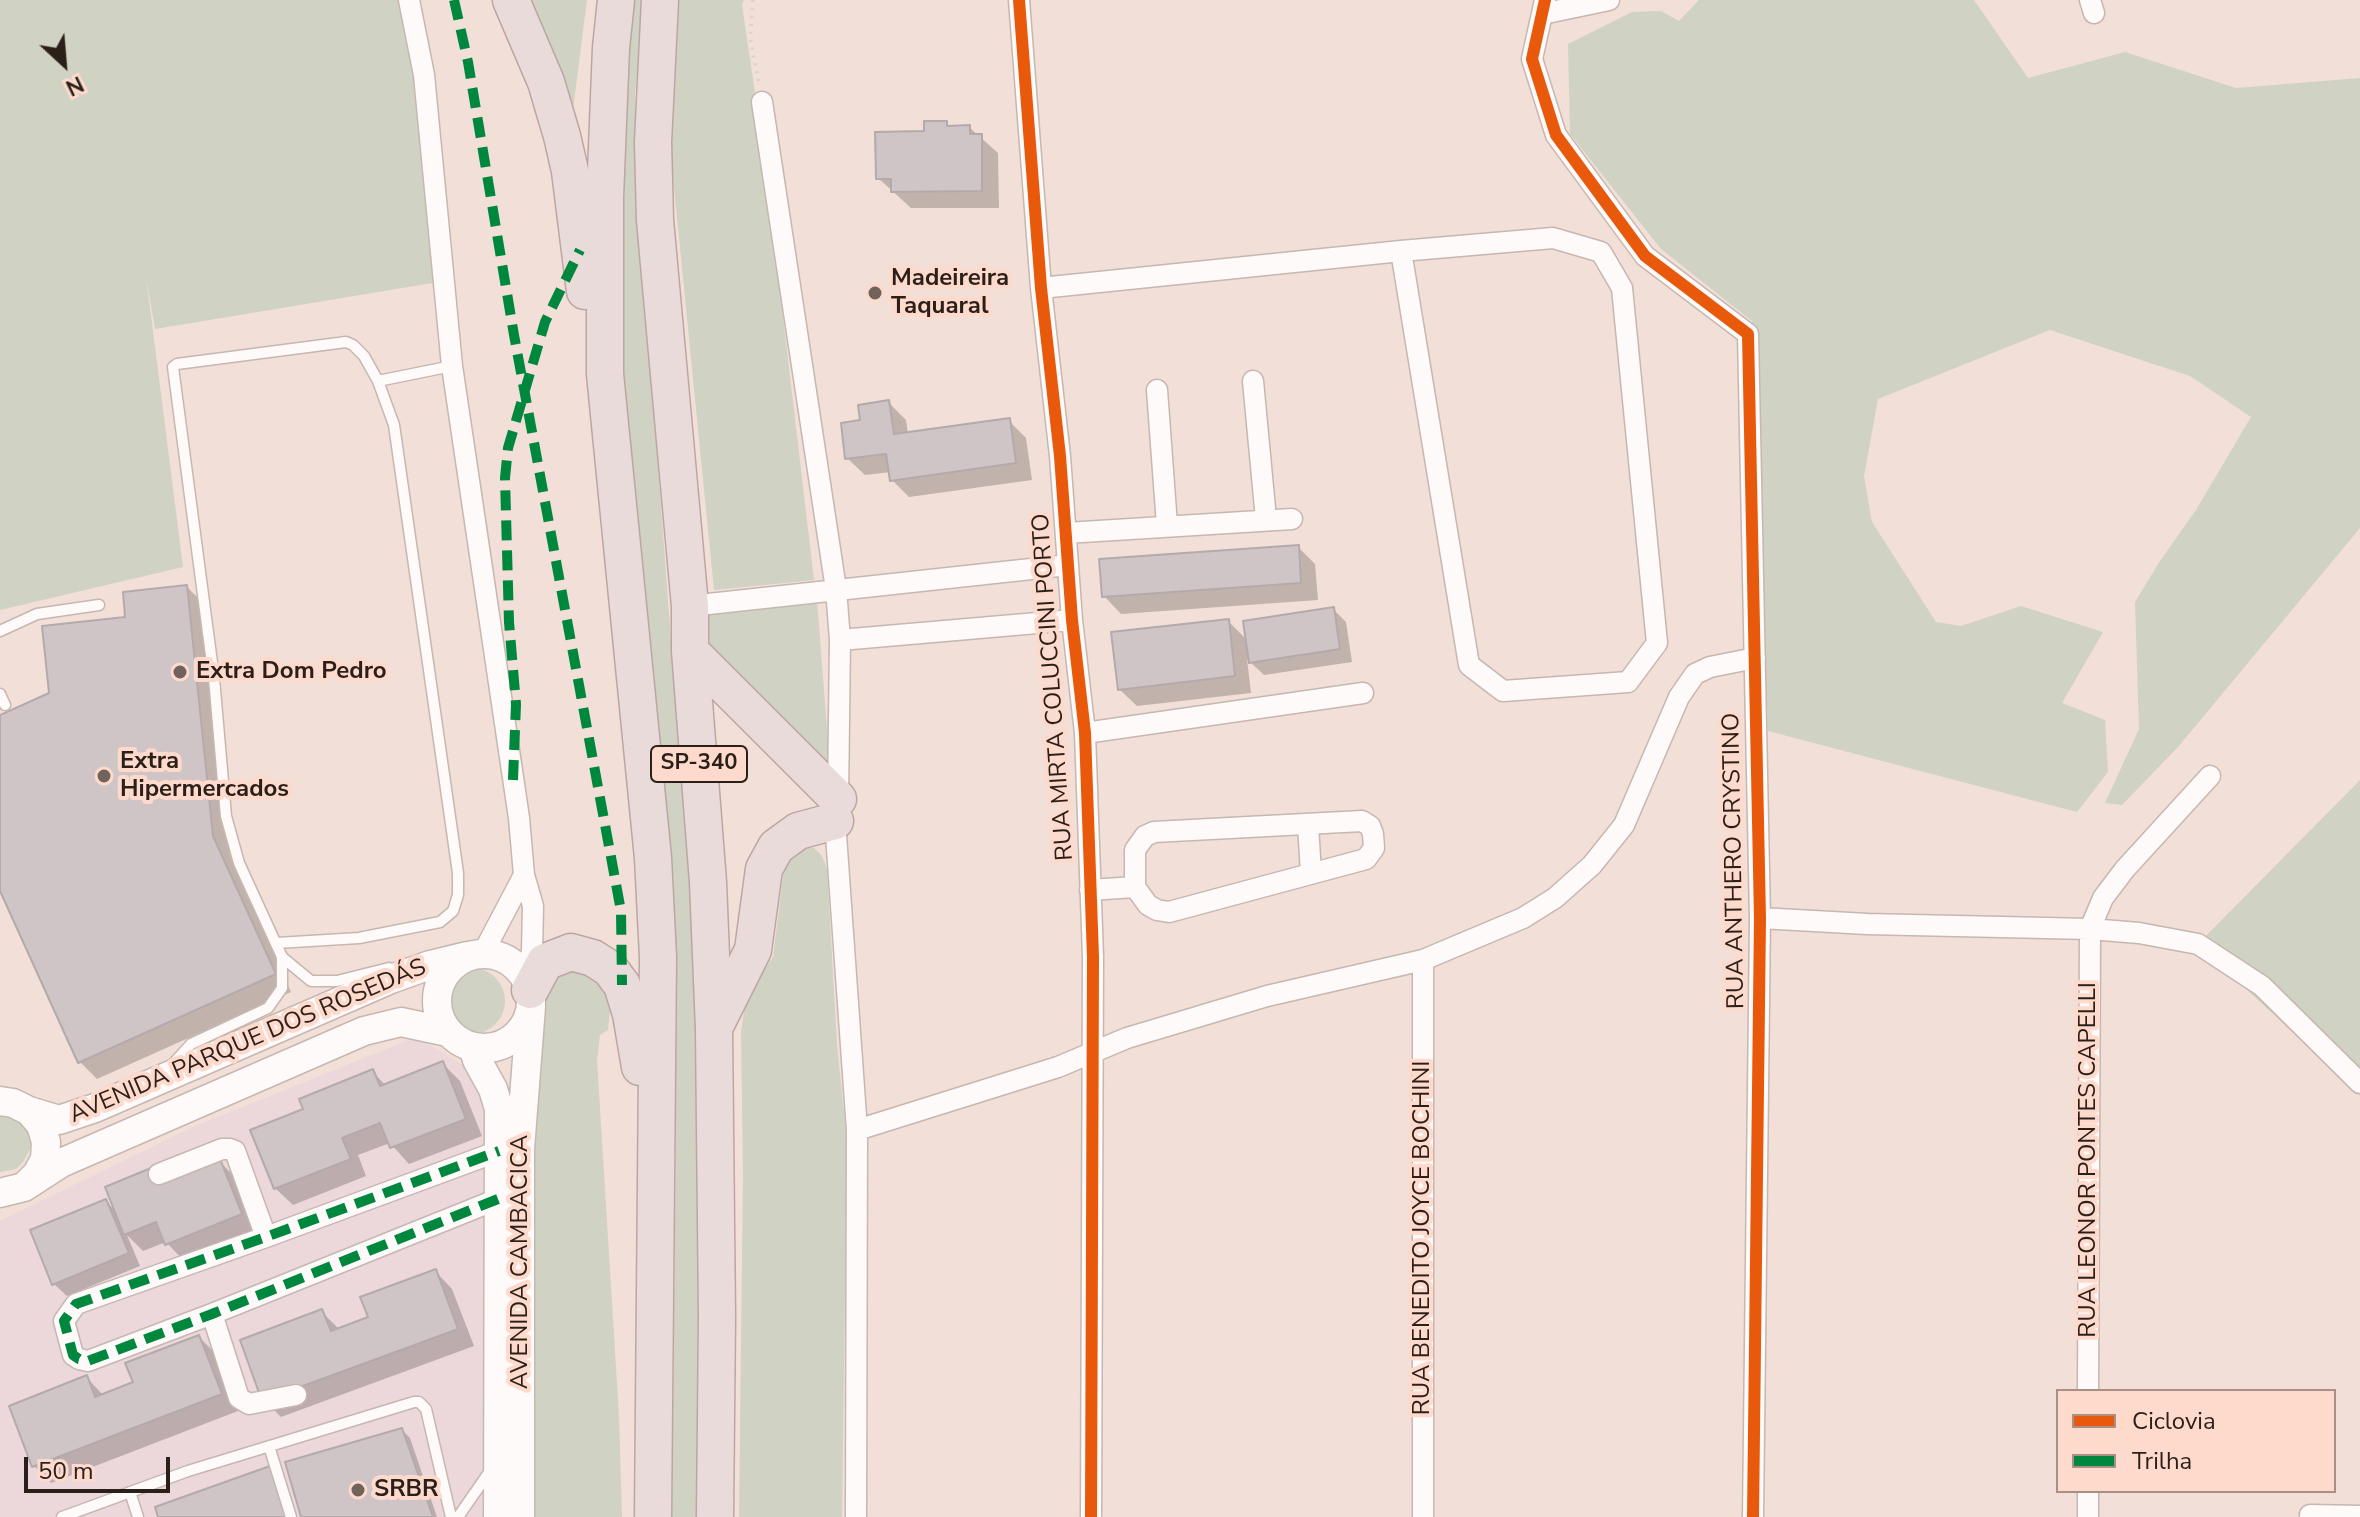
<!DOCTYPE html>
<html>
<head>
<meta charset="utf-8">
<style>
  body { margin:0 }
  #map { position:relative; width:2360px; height:1517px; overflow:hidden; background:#f2dfd7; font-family:"Nunito Sans",sans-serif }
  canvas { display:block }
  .legend { position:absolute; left:2056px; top:1389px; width:280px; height:104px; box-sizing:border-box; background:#fddacc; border:2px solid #a98f85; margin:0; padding:10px 14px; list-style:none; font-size:24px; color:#2b1f1a }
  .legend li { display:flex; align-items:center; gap:16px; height:40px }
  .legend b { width:40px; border:2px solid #a98f85 }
  .north { position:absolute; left:24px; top:24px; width:80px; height:80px; -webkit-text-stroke:6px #fddacc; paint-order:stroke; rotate:154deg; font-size:22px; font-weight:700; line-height:32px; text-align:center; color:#2b1f1a }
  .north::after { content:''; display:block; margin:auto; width:28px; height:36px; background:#2b1f1a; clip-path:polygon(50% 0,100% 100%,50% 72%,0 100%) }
  .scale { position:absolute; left:24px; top:1457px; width:146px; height:36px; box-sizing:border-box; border:4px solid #2b1f1a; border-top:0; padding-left:10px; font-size:24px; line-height:28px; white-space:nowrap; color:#2b1f1a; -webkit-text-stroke:6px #fddacc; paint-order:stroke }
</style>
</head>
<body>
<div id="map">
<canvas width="2360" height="1517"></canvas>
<ul class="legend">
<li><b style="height:10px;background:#e8590c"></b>Ciclovia</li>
<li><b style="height:10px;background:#00873e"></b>Trilha</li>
</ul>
<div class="north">N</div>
<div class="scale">50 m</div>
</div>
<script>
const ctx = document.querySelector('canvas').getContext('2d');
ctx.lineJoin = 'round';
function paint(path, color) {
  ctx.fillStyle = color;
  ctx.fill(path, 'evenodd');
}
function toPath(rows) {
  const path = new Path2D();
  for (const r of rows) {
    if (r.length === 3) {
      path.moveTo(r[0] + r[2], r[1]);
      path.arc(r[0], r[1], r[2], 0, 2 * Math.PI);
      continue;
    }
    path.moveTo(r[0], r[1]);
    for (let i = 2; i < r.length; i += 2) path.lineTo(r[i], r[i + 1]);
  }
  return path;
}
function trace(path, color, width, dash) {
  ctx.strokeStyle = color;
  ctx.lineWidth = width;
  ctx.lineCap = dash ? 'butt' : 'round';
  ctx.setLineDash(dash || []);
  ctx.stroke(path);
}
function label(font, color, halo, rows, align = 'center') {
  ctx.font = font + ' "Nunito Sans",sans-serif';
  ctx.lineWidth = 8;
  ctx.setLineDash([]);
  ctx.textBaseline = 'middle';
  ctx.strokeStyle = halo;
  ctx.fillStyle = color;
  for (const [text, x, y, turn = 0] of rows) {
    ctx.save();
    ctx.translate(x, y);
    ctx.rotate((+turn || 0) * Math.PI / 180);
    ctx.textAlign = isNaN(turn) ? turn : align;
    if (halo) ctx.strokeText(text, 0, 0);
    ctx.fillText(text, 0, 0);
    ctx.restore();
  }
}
const commercial = toPath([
  [416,1037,468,1068,492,1113,495,1517,0,1517,0,1221,193,1127]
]);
const green = toPath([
  [0,0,409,0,444,281,155,329,146,276,183,567,0,610],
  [524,0,587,0,571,125],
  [625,0,645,0,635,94,636,173,696,974,700,1226,698,1517,672,1517,676,1124,672,886,663,769,619,394],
  [678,0,744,0,742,5,763,147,814,580,714,590,671,157],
  [1699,0,1974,0,2028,78,2125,52,2236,88,2360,78,2360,528,2178,747,2122,805,2105,803,2139,729,2135,602,2160,561,2196,510,2251,417,2190,376,2050,330,1878,399,1864,476,1872,522,1936,622,1961,626,2021,606,2103,632,2062,703,2105,720,2108,772,2077,812,1768,731,1752,321,1661,249,1570,134,1568,44,1632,12,1661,11,1679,21],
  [817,601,830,766,707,653,699,612],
  [2360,780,2360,1095,2198,944],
  [805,847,814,848,822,856,827,869,837,1045,847,1142,842,1517,739,1517,743,1173,741,1033,746,996,773,957,785,861],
  [565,962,612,990,608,1030,600,1035,597,1060,619,1416,622,1517,531,1517,529,1149,538,983],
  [472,1001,33],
  [0,1110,10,1111,31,1134,32,1145,23,1162,16,1169,0,1172]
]);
const shadow = toPath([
  [946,123,951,128,969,127,998,153,999,208,911,208,878,178,926,133],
  [888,402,906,420,908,434,1009,421,1026,438,1032,480,909,497,892,480,891,472,865,475,847,458,862,422],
  [1298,547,1315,564,1318,600,1121,614,1104,596],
  [187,587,204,604,230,855,291,992,97,1079,80,1062,0,886,0,718,51,694,128,619],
  [1333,609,1346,622,1352,662,1264,675,1247,659,1251,693,1137,706,1119,689,1228,621,1248,641],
  [443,1064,460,1081,482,1136,409,1164,390,1143,358,1155,366,1176,293,1205,275,1188,306,1110,373,1072,386,1086],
  [219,1161,236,1178,257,1232,184,1261,166,1242,143,1251,127,1235,140,1266,67,1296,54,1284,106,1201,117,1213,107,1188],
  [435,1271,452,1289,474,1346,281,1417,264,1400,322,1312,340,1330,370,1319],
  [199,1337,216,1354,238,1411,51,1483,34,1466,87,1378,104,1396,135,1384],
  [402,1430,410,1438,437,1517,303,1517]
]);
const building = toPath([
  [924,121,947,121,947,126,970,125,970,134,982,134,982,191,891,192,891,179,876,179,875,132,924,131,924,121],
  [889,400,894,434,1010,418,1016,463,890,481,886,454,845,459,841,423,860,420,858,405,889,400],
  [1299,545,1301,583,1102,597,1099,559,1299,545],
  [187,585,213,836,276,974,78,1063,0,891,0,715,49,693,42,626,125,617,123,592,187,585],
  [1334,607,1340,649,1249,663,1243,621,1334,607],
  [1229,619,1235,676,1118,690,1111,632,1229,619],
  [443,1061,466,1119,390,1148,380,1123,342,1138,351,1159,274,1189,250,1130,303,1109,299,1099,373,1069,380,1086,443,1061],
  [220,1159,242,1214,165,1245,156,1222,124,1235,105,1187,151,1168,157,1184,220,1159],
  [106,1199,129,1253,52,1285,30,1230,106,1199],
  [436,1269,458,1329,262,1401,240,1340,322,1309,331,1331,368,1317,360,1297,436,1269],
  [199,1335,222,1394,32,1467,9,1406,87,1375,95,1397,133,1382,125,1363,199,1335],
  [402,1428,433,1517,301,1517,285,1462,402,1428],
  [270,1466,286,1517,158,1517,155,1507,270,1466]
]);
const path = toPath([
  [753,0,750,38,759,84]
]);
const lane = toPath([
  [378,381,452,366],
  [0,631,37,614,99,605],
  [0,694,5,705],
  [282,957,311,981,337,981,389,968],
  [171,1066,191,1044,268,1008,282,988,282,957,239,863,226,816,214,678,173,367,177,364,346,342,353,345,364,356,378,381,394,425,458,873,458,895,453,911,440,922,359,938,277,943],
  [269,1446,291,1517],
  [130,1492,138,1517],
  [62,1517,188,1471,414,1402,419,1402,426,1409,451,1517],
  [458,1517,490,1471]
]);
const street = toPath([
  [409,0,424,75,452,366,519,818,524,875,533,906,532,952,524,975],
  [1019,0,1041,288,1060,456,1072,620,1085,733,1093,957,1091,1517],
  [1545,0,1532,59,1556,135,1645,256,1748,334,1760,918,1753,1517],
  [2090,0,2094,13],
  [1542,14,1609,0],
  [762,102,836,589,840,640,838,799,835,821,857,1130,856,1517],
  [1041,288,1401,251,1553,238,1601,252,1622,288,1657,643,1628,682,1503,691,1469,665,1401,251],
  [1253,381,1266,519],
  [1157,390,1167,525],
  [1066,533,1292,519],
  [690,606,1068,565],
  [840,640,1072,620],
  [1085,733,1363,693],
  [1362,821,1370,826,1373,834,1374,848,1366,859,1169,912,1157,910,1148,905,1135,887,1135,850,1145,836,1154,832,1362,821],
  [1308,825,1311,873],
  [1090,890,1135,887],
  [1760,918,1867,924,2090,929,2139,933,2198,944,2262,986,2360,1083],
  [483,953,524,875],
  [1423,960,1423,1517],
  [857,1130,1058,1067,1127,1038,1267,996,1423,960,1523,918,1555,898,1592,865,1624,825,1679,697,1695,674,1710,667,1755,658],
  [159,1174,222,1149,230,1149,235,1151,266,1237],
  [498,1199,212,1314,88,1361,79,1359,73,1355,64,1321,76,1304,266,1237,499,1151],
  [212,1314,239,1398,249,1404,296,1395],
  [2088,1391,2090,929,2103,898,2125,869,2210,776],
  [2310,1515,2360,1516],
  [2088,1517,2088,1491]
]);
const secondary = toPath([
  [484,1001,47],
  [473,1047,477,1060,493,1089,499,1109,498,1517],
  [0,1101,13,1103,29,1111,41,1125,46,1142,45,1159,37,1174,24,1187,0,1193],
  [29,1111,59,1120,95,1108,391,979,430,965,467,956],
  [24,1187,61,1163,364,1031,401,1022,448,1032],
  [520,1517,520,1149,531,1007]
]);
const highway = toPath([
  [511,0,546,82,562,136,570,171,585,291],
  [616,0,611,48,605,197,605,374,653,858,658,957,653,1517],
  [660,0,653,142,655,220,690,606,690,651,708,882,714,1029,717,1317,715,1517],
  [690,651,838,799],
  [530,990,545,962,571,952,593,958,610,969,622,985,631,1014,640,1067],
  [716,1024,753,950,764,869,776,847,798,831,835,821]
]);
const quiet = toPath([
  [454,0,468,62,514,335,621,911,622,985],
  [513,780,516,704,509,622,505,478,508,448,545,322,580,250],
  [498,1199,212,1314,88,1361,79,1359,73,1355,64,1321,76,1304,266,1237,499,1151]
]);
const cycleway = toPath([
  [1019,0,1041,288,1060,456,1072,620,1085,733,1093,957,1091,1517],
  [1545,0,1532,59,1556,135,1645,256,1748,334,1760,918,1753,1517]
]);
const markers = [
  [875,293,8,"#71625c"],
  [180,672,8,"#71625c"],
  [104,776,8,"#71625c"],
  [358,1490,8,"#71625c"]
];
const shields = [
  [699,764,96]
];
const shieldNames = [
  ["SP-340",699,764]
];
const poiNames = [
  ["Madeireira",891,279],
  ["Taquaral",891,307],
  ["Extra Dom Pedro",196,672],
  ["Extra",120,762],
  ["Hipermercados",120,790],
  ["SRBR",374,1490]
];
const streetNames = [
  ["RUA MIRTA COLUCCINI PORTO",1054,687,-94],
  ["RUA ANTHERO CRYSTINO",1735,861,-91],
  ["AVENIDA PARQUE DOS ROSEDÁS",248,1042,-23],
  ["RUA LEONOR PONTES CAPELLI",2089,1160,-90],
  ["RUA BENEDITO JOYCE BOCHINI",1423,1238,-90],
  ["AVENIDA CAMBACICA",521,1262,-90]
];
paint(commercial, '#ecd7da');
paint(green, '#d0d2c3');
paint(shadow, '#0003');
paint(building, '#cfc5c6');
trace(building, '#b4aaac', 2);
trace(lane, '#c6b7b1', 13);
trace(street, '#c6b7b1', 23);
trace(secondary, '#c6b7b1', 31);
trace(highway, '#bda5a4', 39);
trace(path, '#d9d4d2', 4, [2, 6]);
trace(lane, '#fdfaf9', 10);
trace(street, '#fdfaf9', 20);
trace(secondary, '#fdfaf9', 28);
trace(highway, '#eadbdb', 36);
trace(quiet, '#00873e', 10, [20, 10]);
trace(cycleway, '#e8590c', 12);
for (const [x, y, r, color] of markers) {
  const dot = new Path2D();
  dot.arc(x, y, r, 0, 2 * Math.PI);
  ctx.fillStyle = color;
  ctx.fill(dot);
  trace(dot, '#fddacc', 3);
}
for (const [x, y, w] of shields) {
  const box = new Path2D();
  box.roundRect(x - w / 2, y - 18, w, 36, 6);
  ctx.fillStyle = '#fddacc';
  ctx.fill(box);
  trace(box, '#2b1f1a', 2);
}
label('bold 22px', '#2b1f1a', null, shieldNames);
label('bold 24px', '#2b1f1a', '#fddacc', poiNames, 'left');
label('24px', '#2b1f1a', '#fddacc', streetNames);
</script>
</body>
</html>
